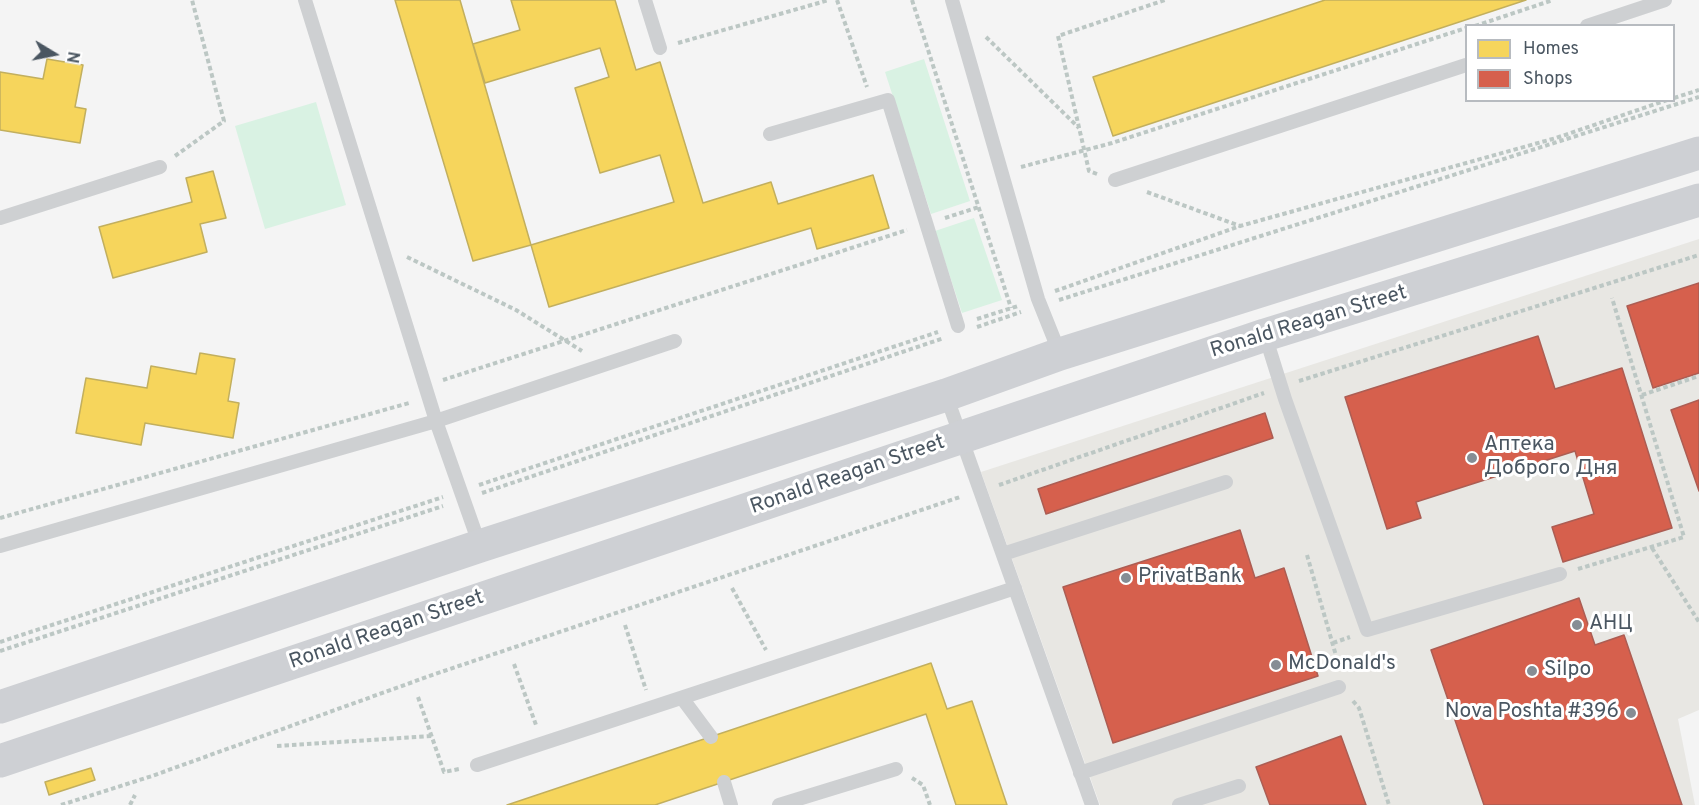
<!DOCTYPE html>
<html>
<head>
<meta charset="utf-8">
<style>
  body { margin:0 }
  #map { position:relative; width:1699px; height:805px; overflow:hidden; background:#f4f4f4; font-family:Overpass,sans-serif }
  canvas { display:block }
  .legend { position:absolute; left:1465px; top:24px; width:210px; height:78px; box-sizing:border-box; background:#fff; border:2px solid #b7bbc0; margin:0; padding:8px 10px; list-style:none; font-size:18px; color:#4a5661 }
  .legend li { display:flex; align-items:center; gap:12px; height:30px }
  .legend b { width:30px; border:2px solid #b7bbc0 }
  .north { position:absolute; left:24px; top:24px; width:60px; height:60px; -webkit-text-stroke:4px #fff; paint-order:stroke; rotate:100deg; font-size:16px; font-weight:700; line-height:24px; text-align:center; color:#4a5661 }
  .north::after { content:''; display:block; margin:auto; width:21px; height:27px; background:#4a5661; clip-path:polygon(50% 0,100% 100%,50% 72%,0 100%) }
</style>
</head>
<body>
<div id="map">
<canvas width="1699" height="805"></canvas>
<ul class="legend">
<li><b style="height:16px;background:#f6d55c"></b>Homes</li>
<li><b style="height:16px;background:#d6604d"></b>Shops</li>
</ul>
<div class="north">N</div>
</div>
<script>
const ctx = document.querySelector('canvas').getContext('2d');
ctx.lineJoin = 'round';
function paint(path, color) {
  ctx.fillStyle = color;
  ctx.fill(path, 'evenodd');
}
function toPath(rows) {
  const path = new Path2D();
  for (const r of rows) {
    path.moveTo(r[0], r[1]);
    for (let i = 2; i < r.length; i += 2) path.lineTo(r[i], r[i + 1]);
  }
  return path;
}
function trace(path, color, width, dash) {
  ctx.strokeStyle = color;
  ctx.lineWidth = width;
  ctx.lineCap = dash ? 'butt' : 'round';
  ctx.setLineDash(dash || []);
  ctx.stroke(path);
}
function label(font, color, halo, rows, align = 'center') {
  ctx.font = font + ' Overpass,sans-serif';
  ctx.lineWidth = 6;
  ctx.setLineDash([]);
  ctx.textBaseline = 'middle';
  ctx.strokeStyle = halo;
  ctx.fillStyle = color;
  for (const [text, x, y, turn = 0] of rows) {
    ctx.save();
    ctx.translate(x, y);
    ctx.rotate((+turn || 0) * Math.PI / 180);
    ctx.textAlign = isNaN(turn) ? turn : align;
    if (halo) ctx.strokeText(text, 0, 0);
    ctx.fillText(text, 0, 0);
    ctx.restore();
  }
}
const commercial = toPath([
  [1699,239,1699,710,1678,719,1695,805,1100,805,981,472]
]);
const green = toPath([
  [924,59,970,201,931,214,885,72],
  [316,102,346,205,265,229,235,126],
  [974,218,1002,300,962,313,935,231]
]);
const homes = toPath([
  [395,0,460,0,531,245,473,261,395,0],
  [511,0,615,0,636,70,660,62,703,203,771,182,778,204,873,175,889,228,817,249,811,228,549,307,531,245,674,202,660,155,600,173,575,88,609,77,600,48,485,83,473,44,520,30,511,0],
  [1325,0,1526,0,1113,136,1093,77,1325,0],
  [47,59,83,65,75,107,86,109,80,143,0,130,0,72,43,79,47,59],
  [213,171,226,218,200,224,207,252,113,278,99,227,192,202,186,178,213,171],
  [200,353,235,359,228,401,239,403,233,438,145,423,141,445,76,433,86,378,147,388,151,366,196,374,200,353],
  [931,663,947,709,972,701,1007,805,956,805,926,714,655,805,507,805,931,663],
  [91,768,95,780,49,795,45,782,91,768]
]);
const shops = toPath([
  [1699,283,1699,373,1653,388,1627,306,1699,283],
  [1538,336,1555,389,1622,368,1672,528,1563,562,1552,527,1594,514,1575,451,1416,502,1421,518,1387,529,1345,397,1538,336],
  [1699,400,1699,491,1671,410,1699,400],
  [1265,413,1273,438,1046,514,1038,489,1265,413],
  [1240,530,1255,578,1284,568,1318,676,1113,743,1063,587,1240,530],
  [1579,598,1595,645,1624,635,1682,805,1484,805,1431,650,1579,598],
  [1341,736,1366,805,1270,805,1256,767,1341,736]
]);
const path = toPath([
  [837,0,867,87],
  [912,0,1011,308],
  [1475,26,1553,0],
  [986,37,1079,128],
  [678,43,829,0],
  [1674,98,1699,90],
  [175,156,224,121,192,0],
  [1021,167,1112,143,1466,28],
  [1097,174,1089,171,1058,36,1165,0],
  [1147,192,1240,226],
  [945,218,979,207],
  [407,257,516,310,582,351],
  [1055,291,1240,226,1556,138,1667,100],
  [1059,300,1699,97],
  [977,319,1018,306],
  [977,327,1021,312],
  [443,380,907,230],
  [1299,381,1699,255],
  [1642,395,1699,376],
  [479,485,938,332],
  [999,485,1264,393],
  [482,493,944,338],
  [0,518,409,403],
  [1652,548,1699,622],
  [1307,555,1339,666],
  [1578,569,1684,537,1612,298],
  [732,588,766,650],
  [625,625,646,690],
  [0,642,443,497],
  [1333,643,1350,637],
  [0,651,443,506],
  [514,664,536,725],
  [418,697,444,772,459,769],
  [1353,701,1359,708,1389,805],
  [277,746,432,736],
  [912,778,923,785,930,805],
  [61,805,152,776,435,674,960,497],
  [130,805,135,795]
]);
const lane = toPath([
  [305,0,436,421,480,546],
  [645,0,660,48],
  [952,0,1038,299,1060,354],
  [1587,26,1665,0],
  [770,134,888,100,958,326],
  [1115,180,1466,65],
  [0,218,160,167],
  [1265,335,1285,399,1367,630,1560,574],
  [946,395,1092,805],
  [0,546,436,421,675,341],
  [1003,554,1226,482],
  [682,698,711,737],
  [477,765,1015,588],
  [1080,773,1339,687],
  [724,782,731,805],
  [779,805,896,769],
  [1179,805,1239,786]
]);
const secondary = toPath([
  [0,707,480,546,946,395,1060,354,1699,153],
  [0,761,1265,335,1699,200]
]);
const markers = [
  [1472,458,6,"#868d94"],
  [1126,578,6,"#868d94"],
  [1577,625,6,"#868d94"],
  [1276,665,6,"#868d94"],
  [1532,671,6,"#868d94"],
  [1631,713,6,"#868d94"]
];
const streetNames = [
  ["Ronald Reagan Street",1309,323,-17],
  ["Ronald Reagan Street",848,476,-19],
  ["Ronald Reagan Street",387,631,-19]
];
const poiNames = [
  ["Аптека",1484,446],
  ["Доброго Дня",1484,470],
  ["PrivatBank",1138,578],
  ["АНЦ",1589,625],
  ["McDonald's",1288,665],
  ["Silpo",1544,671],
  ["Nova Poshta #396",1619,713,"right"]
];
paint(commercial, '#e8e7e3');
paint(green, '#d9f2e3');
paint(homes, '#f6d55c');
trace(homes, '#c2af5e', 1.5);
paint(shops, '#d6604d');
trace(shops, '#ac5d53', 1.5);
trace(path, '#bcc7c4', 4, [4.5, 3]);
trace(lane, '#ced0d2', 14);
trace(secondary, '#ced0d4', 33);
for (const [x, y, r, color] of markers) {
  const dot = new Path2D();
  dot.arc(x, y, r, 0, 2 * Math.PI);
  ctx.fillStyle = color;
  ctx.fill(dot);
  trace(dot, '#fff', 2);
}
label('21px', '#4a5661', '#fff', streetNames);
label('21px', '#4a5661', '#fff', poiNames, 'left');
</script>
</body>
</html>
